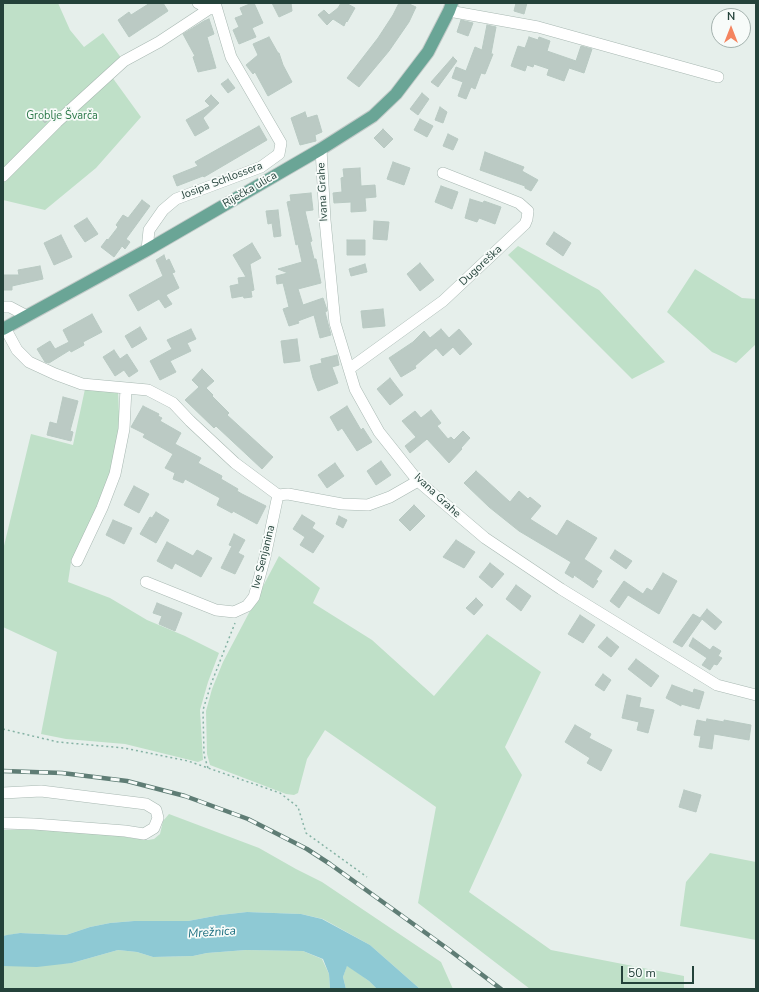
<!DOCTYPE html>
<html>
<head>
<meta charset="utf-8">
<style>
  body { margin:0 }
  #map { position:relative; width:759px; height:992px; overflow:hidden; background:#e6efeb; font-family:"Nunito Sans",sans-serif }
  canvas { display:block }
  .frame { position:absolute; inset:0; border:4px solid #24423a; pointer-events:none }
  .north { position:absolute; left:711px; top:8px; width:40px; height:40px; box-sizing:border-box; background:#f7fbf9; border:1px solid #a3b1ad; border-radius:50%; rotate:0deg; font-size:11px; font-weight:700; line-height:16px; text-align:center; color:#24423a }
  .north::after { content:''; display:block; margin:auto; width:14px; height:18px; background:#f4845f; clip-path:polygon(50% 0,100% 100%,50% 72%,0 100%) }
  .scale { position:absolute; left:621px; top:966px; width:73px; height:18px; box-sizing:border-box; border:2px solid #24423a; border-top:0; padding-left:5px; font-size:12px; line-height:14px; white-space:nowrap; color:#24423a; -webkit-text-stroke:3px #f7fbf9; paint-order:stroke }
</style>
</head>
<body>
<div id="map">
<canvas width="759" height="992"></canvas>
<div class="frame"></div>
<div class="north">N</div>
<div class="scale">50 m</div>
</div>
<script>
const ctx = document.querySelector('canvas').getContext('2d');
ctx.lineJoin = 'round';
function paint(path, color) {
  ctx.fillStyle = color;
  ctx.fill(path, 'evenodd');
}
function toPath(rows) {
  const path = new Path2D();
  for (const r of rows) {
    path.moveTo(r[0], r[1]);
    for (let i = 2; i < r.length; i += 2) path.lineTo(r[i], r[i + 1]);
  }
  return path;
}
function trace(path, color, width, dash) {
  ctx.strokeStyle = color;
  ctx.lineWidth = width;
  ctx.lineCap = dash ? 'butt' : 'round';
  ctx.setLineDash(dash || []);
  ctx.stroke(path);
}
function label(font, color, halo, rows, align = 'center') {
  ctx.font = font + ' "Nunito Sans",sans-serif';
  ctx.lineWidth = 3.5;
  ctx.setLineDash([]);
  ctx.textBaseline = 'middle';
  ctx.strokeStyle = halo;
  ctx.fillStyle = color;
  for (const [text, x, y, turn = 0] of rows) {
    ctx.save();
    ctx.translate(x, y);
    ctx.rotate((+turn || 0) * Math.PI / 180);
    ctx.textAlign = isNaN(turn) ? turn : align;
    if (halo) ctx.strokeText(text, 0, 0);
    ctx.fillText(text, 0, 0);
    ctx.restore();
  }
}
const green = toPath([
  [3,3,58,3,70,30,84,47,103,33,127,66,112,77,141,117,96,168,45,210,3,200],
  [518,246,599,290,665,362,632,379,508,255],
  [695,269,742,298,756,299,756,344,736,363,712,352,667,312],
  [85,389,118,392,120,431,106,490,71,562,68,582,110,598,147,620,185,636,219,653,208,682,200,710,203,760,198,762,125,744,66,739,41,734,57,652,3,627,3,550,31,434,73,445],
  [279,556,320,588,313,603,372,640,434,696,487,634,541,672,505,747,522,775,469,892,551,950,684,976,684,989,530,989,418,903,436,807,325,730,307,759,298,793,294,795,286,794,210,765,207,754,206,711,212,689,223,662],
  [169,814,259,848,296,869,322,882,441,962,453,989,420,989,370,945,323,919,301,914,247,912,220,915,188,921,134,921,110,923,90,927,66,935,20,933,3,936,3,830,50,829,88,830,131,838,148,840,154,839,160,834,163,821],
  [710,853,756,862,756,940,680,926,686,882],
  [118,950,137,952,153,957,193,956,207,953,246,950,303,951,322,959,329,974,330,989,3,989,3,966,72,963],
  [347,965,369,981,377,989,346,989,343,977]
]);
const water = toPath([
  [247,912,301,914,322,919,370,945,420,989,377,989,369,981,347,966,343,977,346,989,330,989,329,974,323,959,303,951,246,950,207,953,193,956,153,957,137,952,118,950,72,963,37,967,3,966,3,936,7,935,20,933,66,935,90,927,110,923,134,921,188,921,220,915]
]);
const building = toPath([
  [150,3,163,3,168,11,129,37,118,20,129,12,131,15,150,3],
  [252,3,254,3,263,23,252,28,256,37,239,44,233,30,239,27,235,18,243,15,240,8,252,3],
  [272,3,291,3,292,11,279,17,272,3],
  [341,3,346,3,355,8,347,22,346,21,344,26,333,19,327,25,318,15,324,10,329,15,338,8,341,3],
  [399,3,407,3,416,7,409,22,389,51,359,87,347,78,378,38,393,15,399,3],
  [516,3,527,3,524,14,514,11,516,3],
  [209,19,214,34,207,37,216,68,198,72,193,57,195,56,183,34,204,21,209,19],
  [461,20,473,23,468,36,457,32,461,20],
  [487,25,496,27,491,54,493,54,485,74,481,73,475,89,471,87,466,99,458,96,463,82,452,78,456,67,466,71,475,47,482,50,487,25],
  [269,37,278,53,279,53,283,65,292,82,268,96,255,72,253,74,246,65,258,55,253,44,269,37],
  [529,37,538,40,539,37,550,41,547,51,576,61,581,46,592,49,584,73,569,68,564,81,547,75,549,69,534,64,533,67,527,65,525,71,511,66,518,46,525,48,529,37],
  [453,57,457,61,438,87,431,82,453,57],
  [228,79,235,88,228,93,221,84,228,79],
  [422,93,429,99,418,115,410,109,422,93],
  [211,95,219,103,203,118,209,128,195,136,186,120,210,106,205,101,211,95],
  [440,107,447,112,443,123,435,120,440,107],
  [45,108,52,116,45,123,39,117,39,115,45,108],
  [305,112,307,118,317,115,322,132,315,135,316,141,300,145,291,118,305,112],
  [420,119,433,126,427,137,414,130,420,119],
  [259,126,267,140,204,177,203,176,177,186,173,176,198,166,195,162,259,126],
  [383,129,393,139,384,148,374,138,383,129],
  [448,134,458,139,453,150,443,146,448,134],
  [485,152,524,167,522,171,538,180,531,191,525,188,525,186,480,170,485,152],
  [393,162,410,168,404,185,387,179,393,162],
  [360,168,361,186,375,185,376,197,365,198,366,211,351,212,351,202,334,203,333,193,342,192,341,178,344,177,343,169,360,168],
  [441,186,458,192,452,209,435,202,441,186],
  [311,193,313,210,305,211,312,241,310,242,314,259,316,259,321,283,298,289,303,305,323,298,327,310,327,311,325,312,331,335,320,338,314,315,298,321,299,323,289,326,283,309,289,307,283,283,277,284,276,276,288,273,278,269,302,262,298,244,296,245,287,202,291,201,290,195,311,193],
  [470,199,483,203,484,201,501,207,495,224,479,218,477,222,465,218,470,199],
  [142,200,150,206,126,239,130,242,125,249,122,246,114,257,101,247,107,239,108,240,118,227,116,225,123,215,128,218,142,200],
  [278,210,281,236,274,237,272,223,268,224,266,211,278,210],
  [87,218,98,234,85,242,74,226,87,218],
  [374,221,389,222,387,240,373,239,374,221],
  [554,232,571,243,563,256,546,244,554,232],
  [61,235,72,257,54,265,44,243,61,235],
  [347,240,365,240,365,255,347,255,347,240],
  [252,243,261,258,250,264,254,290,251,291,252,297,244,298,243,296,232,298,230,286,239,284,238,278,246,277,233,255,252,243],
  [164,255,166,261,169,259,175,272,172,273,179,288,166,295,172,304,165,308,159,299,138,311,129,295,163,276,156,260,164,255],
  [420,263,434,280,420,291,407,274,420,263],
  [365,264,367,272,351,276,349,269,365,264],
  [40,266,43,279,12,286,12,290,3,290,3,275,19,275,18,270,40,266],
  [383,309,385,326,363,328,361,311,383,309],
  [92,314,102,332,83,342,84,345,71,352,70,350,49,363,45,362,37,349,50,341,55,349,69,342,63,330,92,314],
  [140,327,147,339,132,348,125,336,140,327],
  [191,329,196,339,187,343,191,351,170,361,176,372,160,380,150,361,172,349,167,340,191,329],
  [441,329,449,338,459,329,472,344,460,355,453,347,443,356,436,348,415,366,416,368,401,377,389,358,413,342,424,331,430,338,441,329],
  [297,339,300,361,284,363,281,341,297,339],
  [114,350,120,359,127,354,138,371,129,377,124,370,115,376,103,357,114,350],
  [337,355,339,365,332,367,338,383,318,391,313,378,310,366,322,363,321,359,337,355],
  [202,369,214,381,206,388,213,395,212,396,229,413,227,415,273,457,262,469,216,426,214,428,185,400,199,387,192,380,202,369],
  [390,378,403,395,390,405,377,389,390,378],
  [63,397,78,401,70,431,73,432,71,441,47,435,50,422,57,424,63,397],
  [143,406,159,414,158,416,162,418,160,421,181,433,175,444,201,458,198,463,222,476,221,479,238,489,237,491,242,494,266,506,257,524,233,511,232,513,217,505,220,498,185,479,183,483,173,479,175,473,165,468,173,454,143,437,145,434,131,427,143,406],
  [347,406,361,430,363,428,372,442,357,451,342,428,338,431,330,417,347,406],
  [431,410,441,423,437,426,448,439,451,437,454,440,463,431,470,438,461,448,462,449,449,463,427,439,410,453,405,446,416,437,402,421,415,411,421,418,431,410],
  [381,461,391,475,376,485,367,471,381,461],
  [335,463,344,476,327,488,318,475,335,463],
  [476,471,510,502,519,491,528,499,530,497,541,506,530,519,557,536,567,520,597,538,584,559,602,571,596,580,598,581,593,588,574,575,573,578,565,573,571,562,519,531,489,507,464,483,476,471],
  [134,486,149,494,139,513,124,505,134,486],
  [414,505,425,516,410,531,399,520,414,505],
  [156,512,169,520,156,543,140,534,150,517,152,518,156,512],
  [302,515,315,523,312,528,324,536,313,553,300,545,305,537,293,529,302,515],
  [339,516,347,520,343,528,336,524,339,516],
  [113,520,132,528,124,544,106,535,113,520],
  [234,534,245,540,238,553,244,556,235,574,221,568,232,546,229,545,234,534],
  [456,540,475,552,464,568,443,557,456,540],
  [167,542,193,556,197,550,212,558,201,577,175,563,172,569,157,561,167,542],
  [615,550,632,561,626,569,610,558,615,550],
  [490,563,504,574,492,588,479,577,490,563],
  [663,573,677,581,659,614,628,595,619,608,610,601,624,581,643,594,647,588,652,591,663,573],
  [516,585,531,596,521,611,506,599,516,585],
  [476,598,483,605,474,615,466,608,476,598],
  [157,603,182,613,175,631,159,624,162,616,153,613,157,603],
  [707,609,722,622,715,630,702,619,682,647,673,642,693,614,700,618,707,609],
  [580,615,595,625,583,643,568,634,580,615],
  [607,637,619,647,611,657,598,647,607,637],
  [693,638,710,650,713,646,721,651,718,656,722,658,717,665,714,664,710,670,702,665,707,658,689,646,693,638],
  [636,659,659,676,651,687,628,669,636,659],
  [603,674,611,680,604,691,595,685,603,674],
  [672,685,693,693,694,689,704,692,699,709,681,704,681,706,666,698,672,685],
  [627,695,641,698,639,707,654,710,648,733,637,730,639,722,622,718,627,695],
  [707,719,724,722,724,720,751,725,749,740,714,734,712,749,699,747,701,736,694,735,697,720,706,722,707,719],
  [575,725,591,734,589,738,612,750,601,771,587,763,590,758,565,742,575,725],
  [684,790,701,795,696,812,679,807,684,790]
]);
const path = toPath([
  [3,729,58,742,124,748,188,761,280,793,298,807,306,833,367,877],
  [208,768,204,755,203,710,211,684,235,623]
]);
const minor = toPath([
  [198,3,209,9],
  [449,11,538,27,718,77],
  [321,149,325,220,335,323,355,389,379,432,418,481,485,538,561,589,717,685,756,695],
  [3,176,57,122,124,61,159,42,209,9,216,8],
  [147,250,149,230,163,210,176,199,261,167,279,154,281,143,231,57,215,3],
  [3,307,10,307,27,316],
  [5,328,17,350,29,362,55,374,82,384,148,390,173,403,190,421,235,463,278,495,288,494,342,504,368,505,390,497,418,481],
  [349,369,443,301,525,224,527,219,528,211,519,203,443,173],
  [77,561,102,508,115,474,124,429,126,388],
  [146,582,216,610,234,612,247,606,254,597,265,557,278,495],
  [3,793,41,791,146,804,156,810,158,818,154,828,144,834,125,831,34,824,3,823]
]);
const major = toPath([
  [3,329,147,250,321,149,373,116,396,94,428,52,449,11,452,3]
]);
const rail = toPath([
  [3,771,62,773,127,781,185,796,248,819,307,849,330,864,448,949,501,989]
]);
const parkNames = [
  ["Groblje Švarča",62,116]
];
const streetNames = [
  ["Josipa Schlossera",222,181,-21],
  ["Riječka ulica",250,190,-30],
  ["Ivana Grahe",323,192,-93],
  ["Dugoreška",481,266,-43],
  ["Ivana Grahe",437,496,43],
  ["Ive Senjanina",264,557,-76]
];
const waterNames = [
  ["Mrežnica",212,933,-4]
];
paint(green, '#bfe0c8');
paint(water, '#8ec9d4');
paint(building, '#bbcac4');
trace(building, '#b8c9c2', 1);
trace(minor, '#a8b8b2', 12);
trace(major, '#c2cac8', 14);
trace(path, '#86b3a5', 1.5, [2, 3]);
trace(minor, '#fff', 11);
trace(major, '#6aa596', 12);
trace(rail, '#5f7d75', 4.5);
trace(rail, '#f7fbf9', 3, [9]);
label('11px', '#2d7a4b', '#f7fbf9', parkNames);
label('11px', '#24423a', '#f7fbf9', streetNames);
label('italic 12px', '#1c6f80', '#f7fbf9', waterNames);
</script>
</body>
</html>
